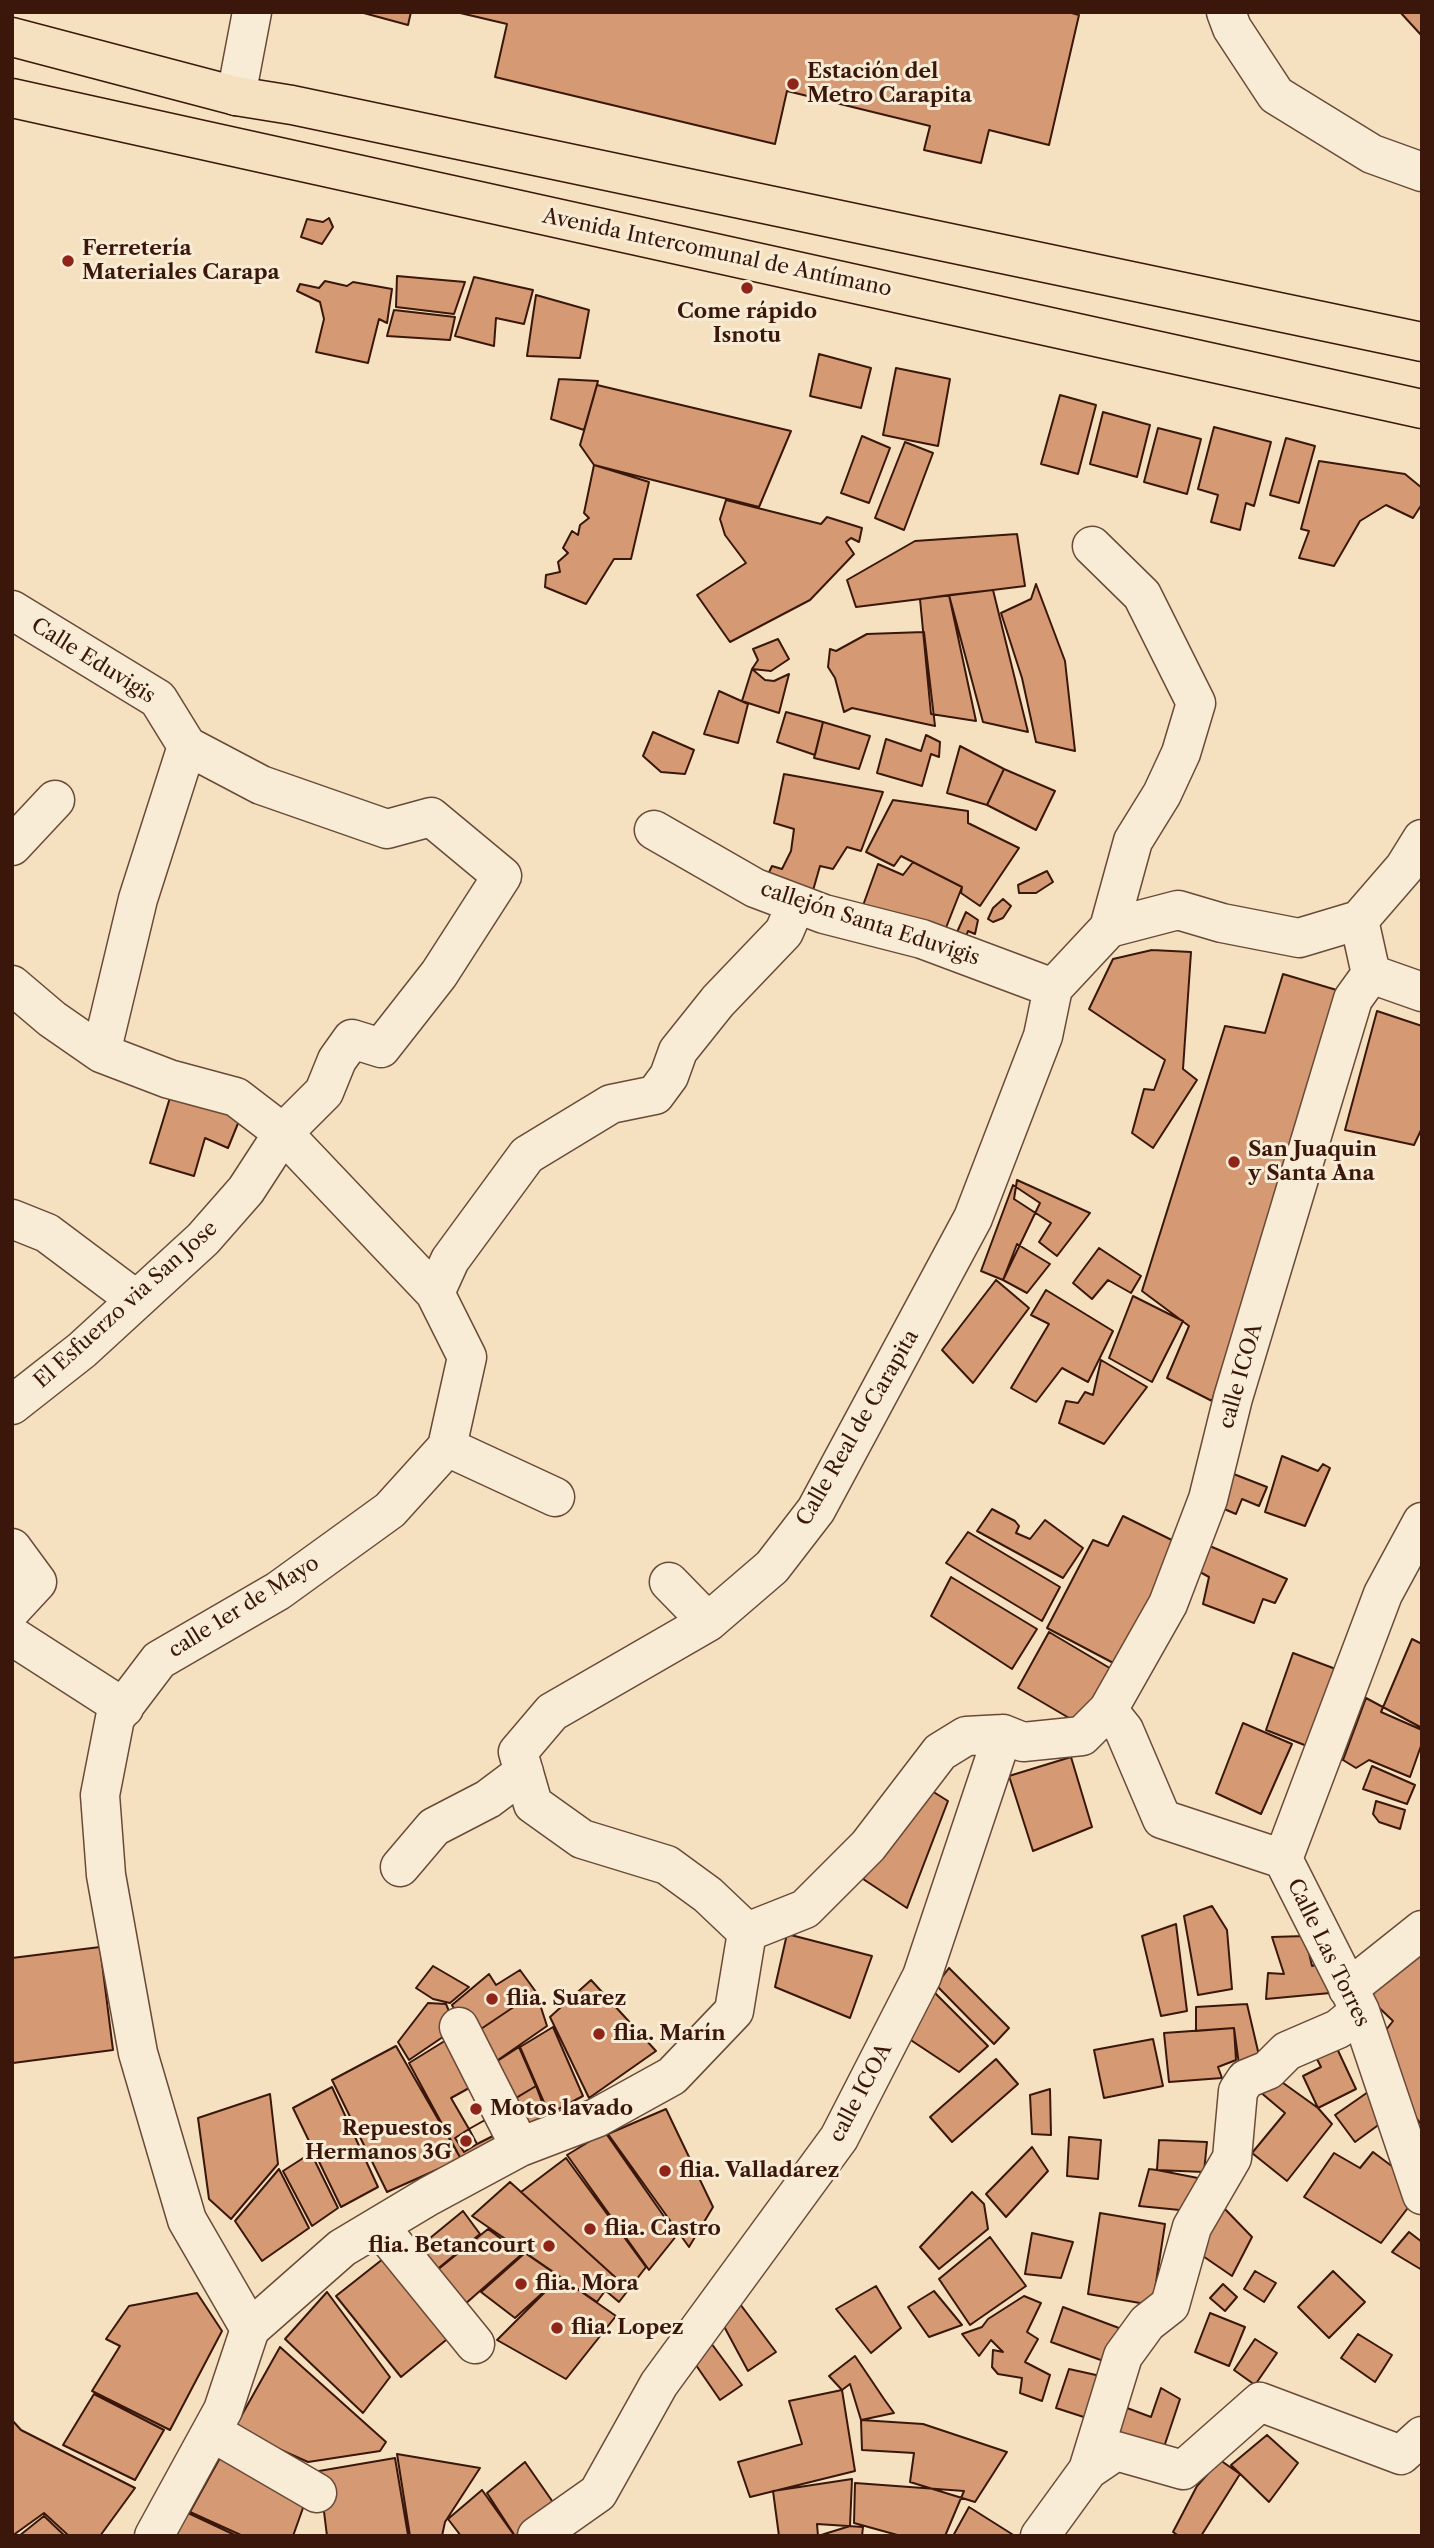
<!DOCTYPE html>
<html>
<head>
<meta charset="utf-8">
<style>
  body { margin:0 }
  #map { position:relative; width:1434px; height:2548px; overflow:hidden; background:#f5e1c0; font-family:"Libre Caslon Text",serif }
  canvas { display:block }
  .frame { position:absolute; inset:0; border:14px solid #3a170a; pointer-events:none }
</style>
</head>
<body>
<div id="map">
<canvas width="1434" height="2548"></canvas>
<div class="frame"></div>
</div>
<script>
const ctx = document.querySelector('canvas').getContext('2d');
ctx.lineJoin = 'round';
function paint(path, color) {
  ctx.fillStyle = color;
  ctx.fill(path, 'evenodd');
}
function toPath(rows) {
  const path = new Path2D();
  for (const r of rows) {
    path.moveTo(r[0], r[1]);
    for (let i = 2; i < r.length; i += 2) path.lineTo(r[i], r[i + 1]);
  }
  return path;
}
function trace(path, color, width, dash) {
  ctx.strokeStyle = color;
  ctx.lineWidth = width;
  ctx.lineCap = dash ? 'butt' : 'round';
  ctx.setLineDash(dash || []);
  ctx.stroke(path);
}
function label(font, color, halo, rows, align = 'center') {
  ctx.font = font + ' "Libre Caslon Text",serif';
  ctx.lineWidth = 6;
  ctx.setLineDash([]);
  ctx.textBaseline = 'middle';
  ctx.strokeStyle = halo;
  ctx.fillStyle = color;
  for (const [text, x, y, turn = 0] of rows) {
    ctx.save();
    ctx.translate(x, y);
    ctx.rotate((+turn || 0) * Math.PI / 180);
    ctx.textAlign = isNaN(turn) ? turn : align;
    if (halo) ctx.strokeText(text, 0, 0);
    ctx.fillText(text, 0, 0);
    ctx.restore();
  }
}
const building = toPath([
  [360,12,411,12,408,25,360,12],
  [456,12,1068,12,1079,15,1049,145,989,130,981,163,924,150,930,126,787,91,775,144,495,77,507,24,456,12],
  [1400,12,1422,12,1422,36,1400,12],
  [329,218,333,227,322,244,301,237,307,219,323,222,329,218],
  [397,276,465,282,454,314,396,307,397,276],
  [474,277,533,290,524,324,496,318,494,346,455,336,474,277],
  [325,281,347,286,353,282,392,289,387,323,379,319,368,363,316,352,324,319,320,302,297,291,300,284,319,288,325,281],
  [536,295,589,310,580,358,527,356,536,295],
  [394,310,455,317,450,340,387,336,394,310],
  [819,354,871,368,861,408,810,396,819,354],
  [896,368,950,379,938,446,883,435,896,368],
  [559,379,598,381,584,430,551,419,559,379],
  [597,385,791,431,759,507,594,465,580,445,597,385],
  [1060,395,1096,405,1078,474,1041,464,1060,395],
  [1103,412,1150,425,1137,477,1090,464,1103,412],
  [1214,427,1271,442,1254,506,1246,503,1240,530,1211,522,1218,495,1198,489,1214,427],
  [1158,428,1201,439,1187,494,1144,482,1158,428],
  [862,436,890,448,869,503,841,493,862,436],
  [1286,438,1315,446,1299,503,1270,495,1286,438],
  [905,442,933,453,904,530,875,518,905,442],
  [1319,461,1405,474,1422,488,1422,504,1413,518,1386,505,1360,521,1334,566,1299,558,1309,531,1301,529,1319,461],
  [594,465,649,482,631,559,614,559,586,604,545,587,546,575,560,572,558,562,568,553,563,548,572,531,578,535,580,525,589,518,584,513,594,465],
  [726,500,821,524,827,517,862,528,859,542,851,538,846,542,854,554,810,600,730,642,697,595,746,563,725,535,720,519,726,500],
  [1017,534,1025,586,856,607,847,580,915,541,1017,534],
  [1036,584,1065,661,1075,751,1036,742,1022,678,1001,613,1031,599,1036,584],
  [993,590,1028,732,983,722,949,595,993,590],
  [949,595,976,721,931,714,920,599,949,595],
  [924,632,935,726,852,708,844,712,835,678,828,667,830,649,836,651,867,634,924,632],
  [778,639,789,659,771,671,752,669,758,660,753,649,778,639],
  [752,669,765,680,774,681,789,674,779,713,742,701,752,669],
  [719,691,748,704,738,743,704,734,719,691],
  [786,712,823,722,815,755,777,742,786,712],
  [823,722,870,736,859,769,814,758,823,722],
  [653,732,694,750,685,774,661,772,643,756,653,732],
  [926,735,940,742,939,757,931,754,922,786,877,773,886,739,921,751,926,735],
  [960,746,1004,769,987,805,947,793,960,746],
  [1004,769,1055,791,1036,830,987,805,1004,769],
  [784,774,883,792,861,851,847,847,833,869,820,866,808,908,764,883,772,866,782,869,791,851,794,829,774,823,784,774],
  [893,800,968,811,968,823,1019,848,980,906,961,893,962,887,901,856,894,866,866,852,893,800],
  [913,862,962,887,940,943,861,911,878,864,903,875,913,862],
  [1047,871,1053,882,1036,893,1019,893,1018,885,1047,871],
  [1003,899,1011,906,1003,918,993,922,988,919,993,908,1003,899],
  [966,912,978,920,975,934,968,931,962,948,954,939,966,912],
  [1152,950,1191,952,1183,1069,1197,1080,1153,1148,1132,1133,1144,1089,1154,1090,1165,1060,1089,1009,1113,959,1152,950],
  [1283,974,1340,991,1212,1401,1167,1378,1189,1326,1142,1291,1225,1026,1265,1033,1283,974],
  [1377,1011,1422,1026,1422,1128,1414,1145,1345,1130,1377,1011],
  [172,1091,241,1116,228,1148,205,1138,194,1176,150,1163,172,1091],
  [1017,1180,1090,1213,1057,1256,1039,1242,1051,1223,1014,1199,1017,1180],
  [1013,1185,1040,1203,1003,1280,981,1271,1013,1185],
  [1017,1244,1050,1264,1027,1293,1003,1280,1017,1244],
  [1099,1248,1141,1276,1131,1293,1108,1280,1092,1299,1073,1283,1099,1248],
  [996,1280,1029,1308,973,1383,942,1350,996,1280],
  [1046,1290,1113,1331,1088,1382,1062,1368,1036,1402,1011,1388,1049,1324,1031,1315,1046,1290],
  [1133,1296,1183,1321,1152,1382,1109,1358,1133,1296],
  [1101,1360,1147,1387,1104,1444,1059,1423,1066,1401,1078,1403,1085,1392,1093,1395,1101,1360],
  [1282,1456,1318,1471,1323,1464,1330,1468,1305,1526,1265,1512,1282,1456],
  [1231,1473,1267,1487,1259,1506,1242,1499,1236,1514,1217,1506,1231,1473],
  [992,1509,1015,1521,1019,1526,1016,1533,1030,1539,1045,1520,1083,1548,1063,1578,977,1531,992,1509],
  [1123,1516,1186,1547,1119,1666,1047,1628,1093,1540,1108,1546,1123,1516],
  [968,1532,1060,1587,1042,1621,946,1563,968,1532],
  [1198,1541,1287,1579,1275,1603,1263,1599,1254,1623,1203,1604,1209,1577,1189,1566,1198,1541],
  [951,1577,1037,1629,1012,1669,931,1616,951,1577],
  [1049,1632,1113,1670,1081,1725,1018,1688,1049,1632],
  [1412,1639,1422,1644,1422,1730,1381,1712,1412,1639],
  [1293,1653,1333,1668,1366,1698,1343,1760,1266,1730,1293,1653],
  [1366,1698,1422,1728,1422,1743,1410,1777,1369,1760,1356,1768,1343,1760,1366,1698],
  [1243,1723,1292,1744,1261,1814,1216,1793,1243,1723],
  [1071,1757,1092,1827,1033,1851,1009,1776,1071,1757],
  [1372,1766,1415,1785,1407,1804,1363,1789,1372,1766],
  [932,1791,948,1801,907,1908,863,1879,932,1791],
  [1376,1801,1405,1810,1400,1829,1379,1822,1373,1814,1376,1801],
  [1212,1906,1227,1930,1232,1989,1198,1995,1184,1916,1212,1906],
  [1176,1924,1187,2011,1161,2016,1142,1936,1176,1924],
  [787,1934,872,1956,850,2018,775,1987,787,1934],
  [1305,1936,1312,1966,1335,1959,1341,1992,1266,1999,1268,1973,1284,1974,1272,1937,1305,1936],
  [1422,1943,1422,2125,1364,2058,1393,2021,1369,1998,1422,1943],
  [100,1947,113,2050,13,2063,12,1958,100,1947],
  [433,1966,469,1987,450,2003,433,1999,416,1988,433,1966],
  [949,1968,1009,2028,994,2044,936,1985,949,1968],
  [520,1970,536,1992,469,2037,452,2005,489,1974,496,1985,520,1970],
  [591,1980,656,2051,589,2098,550,2017,591,1980],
  [932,1990,988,2046,959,2072,897,2031,932,1990],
  [536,1992,547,2026,485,2069,469,2037,536,1992],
  [428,2003,446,2004,456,2028,409,2060,398,2042,428,2003],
  [1247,2004,1261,2064,1240,2072,1234,2028,1196,2031,1196,2007,1247,2004],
  [553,2027,583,2096,549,2114,520,2047,553,2027],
  [1234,2028,1236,2060,1218,2067,1222,2078,1169,2082,1164,2033,1234,2028],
  [456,2034,511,2132,461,2159,409,2063,456,2034],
  [1153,2039,1163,2086,1104,2098,1094,2050,1153,2039],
  [1334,2042,1356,2089,1318,2108,1303,2076,1321,2067,1313,2051,1334,2042],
  [396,2046,461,2159,387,2192,332,2080,396,2046],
  [519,2047,536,2086,504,2105,485,2069,519,2047],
  [996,2059,1018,2084,952,2142,930,2117,996,2059],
  [1272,2075,1318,2108,1332,2124,1287,2181,1252,2153,1285,2113,1259,2091,1272,2075],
  [480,2082,493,2136,485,2120,469,2129,451,2098,480,2082],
  [536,2086,547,2115,517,2129,503,2106,536,2086],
  [332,2087,378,2187,341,2207,293,2108,332,2087],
  [1050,2089,1051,2135,1032,2134,1030,2095,1050,2089],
  [1368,2092,1388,2118,1355,2142,1335,2115,1368,2092],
  [270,2094,278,2164,231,2219,209,2199,198,2118,270,2094],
  [666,2109,713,2207,689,2247,608,2134,666,2109],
  [485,2120,493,2136,477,2144,469,2129,485,2120],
  [469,2129,477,2144,464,2152,455,2138,469,2129],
  [605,2132,677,2235,649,2270,567,2155,605,2132],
  [1069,2137,1101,2140,1098,2179,1067,2176,1069,2137],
  [1159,2140,1207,2142,1204,2172,1157,2170,1159,2140],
  [1032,2147,1048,2171,1006,2217,986,2194,1032,2147],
  [1373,2152,1401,2173,1417,2196,1381,2243,1304,2197,1334,2153,1360,2168,1373,2152],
  [311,2153,338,2208,312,2226,283,2171,311,2153],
  [566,2158,646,2267,619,2302,606,2291,615,2277,521,2192,566,2158],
  [279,2169,309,2228,262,2261,235,2221,279,2169],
  [1149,2169,1157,2170,1208,2180,1190,2211,1139,2206,1149,2169],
  [510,2182,615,2277,597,2302,472,2216,510,2182],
  [972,2192,984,2204,988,2229,939,2269,920,2247,972,2192],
  [1223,2207,1252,2237,1232,2276,1197,2252,1223,2207],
  [463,2211,480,2234,429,2276,413,2252,463,2211],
  [1100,2213,1165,2224,1153,2302,1140,2303,1088,2294,1100,2213],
  [488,2229,522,2254,464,2305,436,2271,488,2229],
  [1409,2232,1422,2242,1422,2270,1392,2252,1409,2232],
  [1032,2233,1073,2242,1061,2278,1025,2274,1032,2233],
  [990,2237,1026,2286,970,2325,939,2279,990,2237],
  [393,2251,457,2331,401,2377,336,2296,393,2251],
  [525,2253,560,2277,515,2318,481,2292,525,2253],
  [1255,2271,1276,2283,1264,2302,1244,2289,1255,2271],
  [1333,2271,1365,2302,1329,2338,1298,2307,1333,2271],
  [560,2277,616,2316,566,2379,497,2340,560,2277],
  [1223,2284,1237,2297,1225,2311,1210,2298,1223,2284],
  [876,2286,901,2328,871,2353,836,2309,876,2286],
  [934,2291,962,2325,929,2337,908,2307,934,2291],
  [327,2292,390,2377,363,2413,285,2339,327,2292],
  [197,2293,222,2331,170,2430,92,2391,120,2346,106,2339,129,2306,197,2293],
  [1024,2296,1041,2303,1027,2332,1038,2339,1025,2362,1050,2375,1042,2401,1020,2393,1022,2378,998,2374,992,2367,993,2350,1003,2352,991,2340,979,2356,962,2334,982,2327,988,2319,1024,2296],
  [740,2304,776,2352,748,2371,719,2317,740,2304],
  [1063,2307,1119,2328,1109,2363,1051,2342,1063,2307],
  [1210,2313,1245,2327,1229,2366,1195,2352,1210,2313],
  [1358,2334,1392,2355,1375,2382,1341,2358,1358,2334],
  [1255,2339,1277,2353,1255,2385,1234,2370,1255,2339],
  [711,2343,742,2385,720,2400,689,2355,711,2343],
  [280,2347,386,2442,380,2451,308,2462,234,2429,280,2347],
  [855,2356,884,2399,894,2413,861,2420,850,2384,842,2390,829,2376,855,2356],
  [1069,2369,1105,2377,1093,2420,1056,2408,1069,2369],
  [1161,2388,1180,2399,1163,2450,1110,2432,1119,2405,1151,2417,1161,2388],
  [842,2390,855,2471,750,2497,738,2462,802,2444,789,2401,842,2390],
  [94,2394,164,2430,135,2480,63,2445,94,2394],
  [12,2420,21,2430,135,2488,100,2536,69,2536,44,2513,12,2536,12,2420],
  [861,2420,923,2424,1007,2452,975,2502,910,2482,914,2453,862,2450,861,2420],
  [1267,2435,1298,2463,1269,2502,1231,2465,1267,2435],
  [226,2447,308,2494,293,2536,243,2536,190,2512,226,2447],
  [397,2454,480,2468,445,2522,442,2536,410,2536,397,2454],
  [395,2458,408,2535,327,2536,319,2471,395,2458],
  [1220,2460,1240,2474,1201,2536,1179,2536,1173,2532,1197,2486,1220,2460],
  [525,2462,557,2508,515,2536,487,2493,525,2462],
  [852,2479,850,2526,818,2536,779,2536,773,2491,852,2479],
  [855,2483,964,2491,945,2536,901,2536,854,2523,855,2483],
  [482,2490,514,2535,512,2536,461,2536,448,2519,482,2490],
  [969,2507,1015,2536,953,2536,969,2507],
  [186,2512,237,2536,173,2536,186,2512],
  [44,2516,65,2536,19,2536,44,2516],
  [817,2524,863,2527,862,2536,818,2536,817,2524]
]);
const minor = toPath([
  [1226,12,1232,28,1276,95,1372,154,1422,172],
  [236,96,252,12],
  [1092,546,1142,595,1196,703,1181,753,1162,794,1133,841,1109,928],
  [12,610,158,699,187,746,261,785,387,829,431,817,502,876,439,974,381,1048,352,1039,337,1060,324,1092,283,1133,246,1190,203,1239,82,1350,12,1405],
  [654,830,755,888,824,914,922,939,1053,988],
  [12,846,55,800],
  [1371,974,1422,992],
  [12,985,52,1019,101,1053,169,1079,236,1097,283,1133,435,1293,467,1357,447,1447,390,1510,278,1591,159,1660,115,1718,100,1795,106,1875,138,2053,187,2220,250,2329],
  [101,1053,138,899,187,746],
  [12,1219,47,1233,135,1299],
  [435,1293,450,1260,527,1155,611,1104,655,1095,669,1076,678,1051,718,1001,784,932,796,904],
  [447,1447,555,1497],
  [1422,1522,1383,1594,1283,1859,1360,2011,1422,2195],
  [12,1548,37,1582,12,1609],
  [669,1582,708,1622],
  [12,1636,124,1708],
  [1108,1710,1124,1730,1162,1819,1283,1859],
  [400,1867,434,1827,488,1799,524,1772],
  [747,1932,805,1909,868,1846,940,1752,966,1736,1003,1734,1023,1742,1082,1736,1108,1710,1168,1604,1208,1499,1233,1398,1353,999,1371,974,1359,920],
  [1348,1989,1422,1930],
  [459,2027,520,2147],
  [379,2226,475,2344],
  [212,2432,317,2493],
  [1088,2470,1123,2356,1147,2323,1170,2305,1192,2227,1232,2158,1238,2091,1246,2079,1268,2070,1287,2051,1338,2029,1360,2011],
  [154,2536,223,2410,250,2329,342,2248,429,2196,520,2147,596,2118,672,2076,734,2011,747,1932,708,1895,667,1865,582,1839,533,1804,518,1752,552,1712,708,1622,772,1567,816,1510,973,1218,1043,1036,1053,988,1109,928,1178,910,1222,923,1299,938,1359,920,1404,868,1422,839],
  [537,2536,598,2493,659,2384,839,2138,922,1976,1003,1734],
  [1040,2536,1088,2470,1116,2451,1183,2470,1260,2402,1401,2455,1422,2436]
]);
const major = toPath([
  [12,37,236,96,292,105,1422,342],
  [12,98,1422,409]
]);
const markers = [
  [793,84,7,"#8f2418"],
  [68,261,7,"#8f2418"],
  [747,288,7,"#8f2418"],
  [1234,1162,7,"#8f2418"],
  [492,1999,7,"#8f2418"],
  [599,2034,7,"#8f2418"],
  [476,2109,7,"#8f2418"],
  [466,2141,7,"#8f2418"],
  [665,2171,7,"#8f2418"],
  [590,2229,7,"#8f2418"],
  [549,2246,7,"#8f2418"],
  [521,2284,7,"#8f2418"],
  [557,2328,7,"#8f2418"]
];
const poiNames = [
  ["Estación del",807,72],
  ["Metro Carapita",807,96],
  ["Ferretería",82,249],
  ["Materiales Carapa",82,273],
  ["Come rápido",747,312,"center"],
  ["Isnotu",747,336,"center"],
  ["San Juaquin",1248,1150],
  ["y Santa Ana",1248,1174],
  ["flia. Suarez",506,1999],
  ["flia. Marín",613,2034],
  ["Motos lavado",490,2109],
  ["Repuestos",452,2129,"right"],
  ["Hermanos 3G",452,2153,"right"],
  ["flia. Valladarez",679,2171],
  ["flia. Castro",604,2229],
  ["flia. Betancourt",535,2246,"right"],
  ["flia. Mora",535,2284],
  ["flia. Lopez",571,2328]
];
const streetNames = [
  ["Avenida Intercomunal de Antímano",717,253,12],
  ["Calle Eduvigis",93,661,32],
  ["callejón Santa Eduvigis",870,924,18],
  ["El Esfuerzo via San Jose",126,1305,-42],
  ["calle ICOA",1241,1376,-74],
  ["Calle Real de Carapita",858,1428,-60],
  ["calle 1er de Mayo",244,1607,-32],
  ["Calle Las Torres",1328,1953,64],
  ["calle ICOA",861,2093,-62]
];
paint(building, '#d59a74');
trace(building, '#3a170a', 2);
trace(minor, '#694a38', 41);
trace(major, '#3a170a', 41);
trace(minor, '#f8ecd6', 38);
trace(major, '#f5e1c0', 38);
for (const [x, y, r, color] of markers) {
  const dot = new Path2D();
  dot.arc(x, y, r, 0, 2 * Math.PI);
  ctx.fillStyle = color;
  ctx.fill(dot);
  trace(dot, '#f8ecd6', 2.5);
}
label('bold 21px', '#3a170a', '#f8ecd6', poiNames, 'left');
label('21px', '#3a170a', '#f8ecd6', streetNames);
</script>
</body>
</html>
